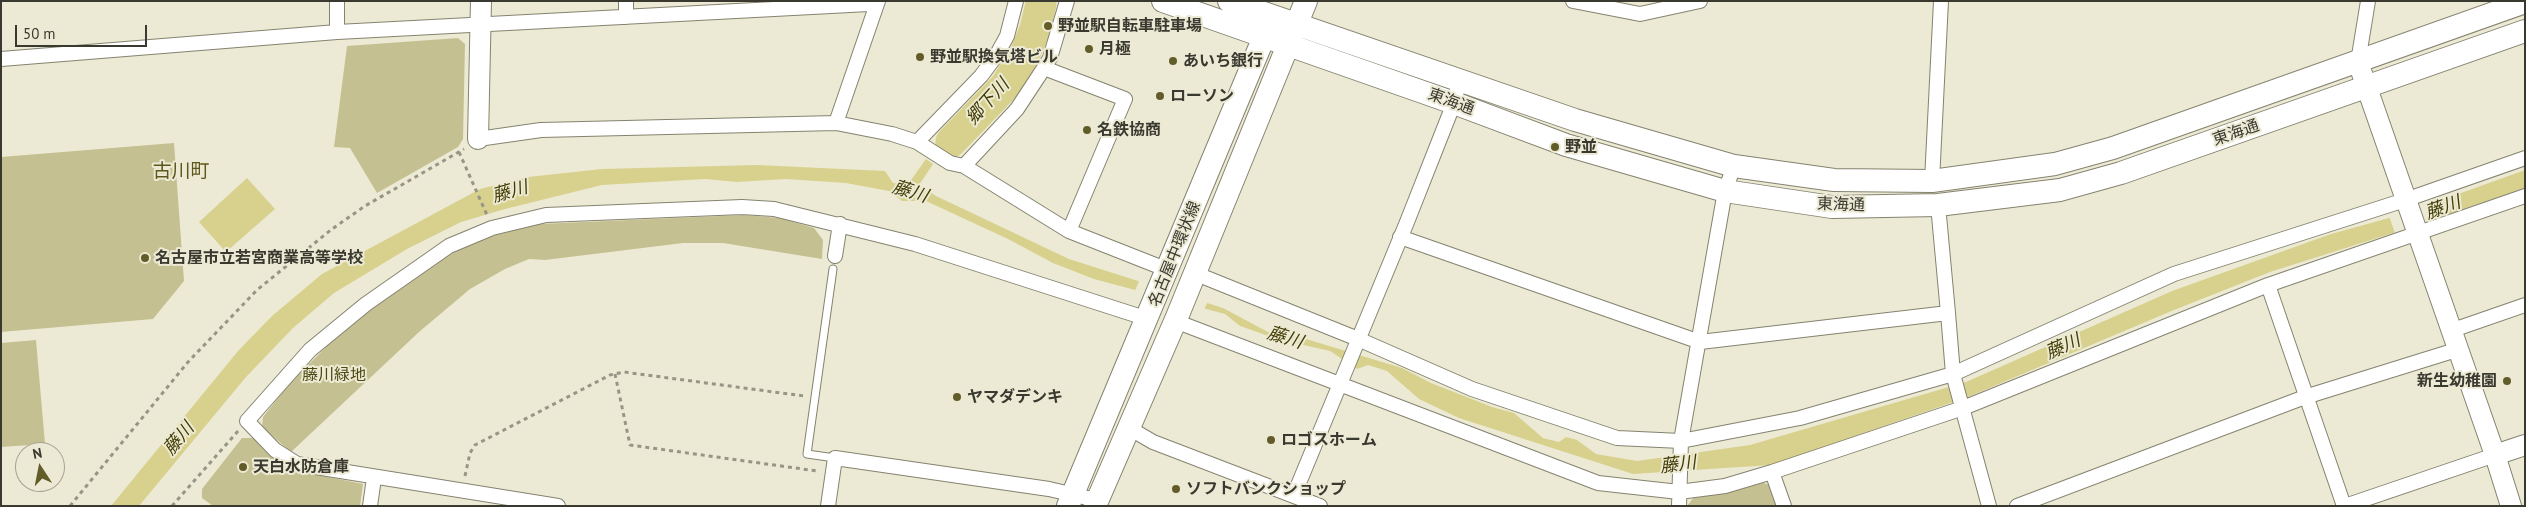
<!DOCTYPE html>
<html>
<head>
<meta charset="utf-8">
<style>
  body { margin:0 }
  #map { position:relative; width:2526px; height:507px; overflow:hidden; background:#ecead4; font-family:"PT Sans",sans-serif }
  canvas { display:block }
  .frame { position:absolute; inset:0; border:2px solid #3a3930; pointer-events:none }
  .north { position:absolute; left:15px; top:442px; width:50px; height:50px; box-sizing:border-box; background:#ecead4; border:1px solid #a5a392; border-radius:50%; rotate:349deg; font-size:14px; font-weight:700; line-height:20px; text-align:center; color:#3a3930 }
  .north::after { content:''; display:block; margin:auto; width:18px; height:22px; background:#625c28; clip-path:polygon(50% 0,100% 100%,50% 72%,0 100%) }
  .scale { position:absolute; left:15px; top:25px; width:132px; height:22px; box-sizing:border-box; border:2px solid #3a3930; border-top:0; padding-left:6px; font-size:15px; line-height:18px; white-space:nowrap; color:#3a3930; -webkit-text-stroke:4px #ecead4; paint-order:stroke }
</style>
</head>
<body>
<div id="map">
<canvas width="2526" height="507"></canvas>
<div class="frame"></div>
<div class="north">N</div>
<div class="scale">50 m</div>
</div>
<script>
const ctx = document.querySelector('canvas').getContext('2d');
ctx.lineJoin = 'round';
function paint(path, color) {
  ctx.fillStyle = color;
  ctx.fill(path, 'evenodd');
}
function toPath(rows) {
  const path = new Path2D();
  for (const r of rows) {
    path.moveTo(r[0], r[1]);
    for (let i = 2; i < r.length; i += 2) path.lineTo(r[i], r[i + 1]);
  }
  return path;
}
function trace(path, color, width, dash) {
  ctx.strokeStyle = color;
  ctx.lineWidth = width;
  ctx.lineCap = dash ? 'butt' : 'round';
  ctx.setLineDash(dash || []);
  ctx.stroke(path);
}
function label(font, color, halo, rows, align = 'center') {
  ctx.font = font + ' "PT Sans","Noto Sans JP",sans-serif';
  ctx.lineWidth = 4;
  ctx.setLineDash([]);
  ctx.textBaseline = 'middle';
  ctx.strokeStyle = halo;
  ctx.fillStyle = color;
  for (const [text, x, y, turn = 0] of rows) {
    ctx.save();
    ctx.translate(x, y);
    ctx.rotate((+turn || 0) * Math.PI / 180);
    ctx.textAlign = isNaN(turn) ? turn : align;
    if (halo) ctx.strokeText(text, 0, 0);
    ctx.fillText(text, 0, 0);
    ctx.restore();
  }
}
const green = toPath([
  [458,38,465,44,463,139,458,147,377,193,350,148,334,147,347,46],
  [174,143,184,281,153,319,1,332,1,157],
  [744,215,780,218,814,228,823,240,822,259,723,243,683,243,545,260,529,259,505,269,470,289,419,332,291,452,262,427,263,417,289,384,343,330,435,262,465,247,496,235,539,224],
  [36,340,45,444,1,447,1,343],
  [242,438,253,438,269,455,289,469,363,484,360,506,213,506,202,498,202,489],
  [1763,483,1771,485,1779,506,1687,506,1694,497]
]);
const water = toPath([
  [926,159,933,164,919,185,936,196,1069,259,1223,308,1268,332,1293,335,1402,368,1431,383,1492,407,1514,413,1543,438,1559,442,1566,437,1577,440,1596,454,1637,461,1750,445,1966,382,2172,291,2331,234,2400,215,2525,170,2525,188,2393,233,2270,272,2174,310,1968,397,1771,465,1633,474,1459,418,1419,399,1387,371,1368,365,1357,369,1330,351,1277,339,1240,326,1225,314,1094,279,1053,263,1008,239,926,201,902,201,889,191,846,183,786,179,737,182,705,179,602,185,505,209,461,222,407,249,334,293,293,328,246,377,139,506,111,506,238,351,272,316,322,274,480,189,528,177,602,169,757,165,885,171,893,183,901,184,911,180],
  [247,178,275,209,226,252,199,222]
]);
const pier = toPath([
  [2429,202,2435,220,2395,233,2389,216],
  [1140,279,1208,301,1203,312,1134,293]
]);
const river = toPath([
  [951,142,1005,86,1024,56,1035,29,1041,4]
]);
const path = toPath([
  [459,152,487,215],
  [615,374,630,445,817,471],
  [465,476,470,453,475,445,610,375,624,372,804,396],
  [70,506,188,362,257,290,332,229,365,206,464,149],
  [172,506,238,431]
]);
const lane = toPath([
  [833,269,807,454,835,458]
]);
const street = toPath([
  [337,1,337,32],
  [1573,1,1640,14,1700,1],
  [626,17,626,1],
  [1,59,337,32,869,4,875,6],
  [2358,62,2368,1],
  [1044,68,1125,99,1069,231],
  [836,123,878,1],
  [478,139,541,130,836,123,892,134,917,142,950,163,964,166,1069,231,1168,270],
  [917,142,981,76,996,56,1007,36,1016,1],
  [964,166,1017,109,1044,68,1050,58,1067,1],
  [1932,181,1941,1],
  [1400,237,1700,342,1948,313,1938,205],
  [835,256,840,224],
  [1194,273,1358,339,1472,389,1617,438,1681,441,1800,418,1953,374,2174,274,2405,200,2525,158],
  [2268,285,2344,506],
  [1948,313,1953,374,1989,506],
  [1175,321,1598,483,1679,492,1725,486,1772,472,1963,408,2268,285,2525,196],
  [2450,331,2525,305],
  [1129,428,1153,442,1320,506],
  [1772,472,1784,506],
  [1294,495,1407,222,1454,103,1459,82],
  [370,506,374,478],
  [558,506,297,464,275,450,247,421,310,350,366,304,449,246,492,228,546,215,742,207,774,209,915,244,1148,319],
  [828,506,835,458,1049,489,1096,500],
  [1679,506,1681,441,1725,191,1734,166],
  [2017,506,2305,397,2456,350],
  [2345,506,2495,455]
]);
const secondary = toPath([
  [2358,62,2495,455,2525,445],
  [478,139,481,1],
  [2495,455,2511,506]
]);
const primary = toPath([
  [1163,1,1454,103,1566,145,1725,191,1832,207,1938,205,2060,190,2121,173,2525,31],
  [1229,1,1575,120,1734,166,1834,180,1932,181,2055,164,2113,148,2525,2],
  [1068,506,1269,25],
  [1095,506,1177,317,1306,1]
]);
const markers = [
  [1048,26,5,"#625c28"],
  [1089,49,5,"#625c28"],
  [920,57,5,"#625c28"],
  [1173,61,5,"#625c28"],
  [1160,96,5,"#625c28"],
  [1087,130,5,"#625c28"],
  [1555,147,5,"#625c28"],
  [145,258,5,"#625c28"],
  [2507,381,5,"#625c28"],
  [957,397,5,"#625c28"],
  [1271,440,5,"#625c28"],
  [243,467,5,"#625c28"],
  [1176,489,5,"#625c28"]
];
const poiNames = [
  ["野並駅自転車駐車場",1058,26],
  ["月極",1099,49],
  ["野並駅換気塔ビル",930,57],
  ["あいち銀行",1183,61],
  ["ローソン",1170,96],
  ["名鉄協商",1097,130],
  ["野並",1565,147],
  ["名古屋市立若宮商業高等学校",155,258],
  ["新生幼稚園",2497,381,"right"],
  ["ヤマダデンキ",967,397],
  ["ロゴスホーム",1281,440],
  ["天白水防倉庫",253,467],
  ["ソフトバンクショップ",1186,489]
];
const streetNames = [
  ["東海通",1451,102,20],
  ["東海通",2236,133,-19],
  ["東海通",1841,205,2],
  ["名古屋中環状線",1175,254,-68]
];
const parkNames = [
  ["藤川緑地",334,375]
];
const waterNames = [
  ["郷下川",988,102,-48],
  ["藤川",510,192,-16],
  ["藤川",910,192,17],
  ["藤川",2443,208,-20],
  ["藤川",1285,338,17],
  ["藤川",2063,347,-24],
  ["藤川",179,439,-50],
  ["藤川",1678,465,-7]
];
const quarterNames = [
  ["古川町",181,172]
];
paint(green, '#c5c091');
paint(water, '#d8d18d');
paint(pier, '#ecead4');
trace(river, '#d8d18d', 31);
trace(lane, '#85836f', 9);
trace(street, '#85836f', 16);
trace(secondary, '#85836f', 22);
trace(primary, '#85836f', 24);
trace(path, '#979686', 3, [4, 4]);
trace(lane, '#fff', 7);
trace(street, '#fff', 14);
trace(secondary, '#fff', 20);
trace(primary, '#fff', 22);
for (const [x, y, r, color] of markers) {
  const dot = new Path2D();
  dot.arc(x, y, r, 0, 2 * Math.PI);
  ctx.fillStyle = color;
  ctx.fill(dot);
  trace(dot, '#ecead4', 2);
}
label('bold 16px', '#3a3930', '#ecead4', poiNames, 'left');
label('16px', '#3a3930', '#ecead4', streetNames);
label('16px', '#4d4713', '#ecead4', parkNames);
label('italic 18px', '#413b03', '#ecead4', waterNames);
label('19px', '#5e561a', '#ecead4', quarterNames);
</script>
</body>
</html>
